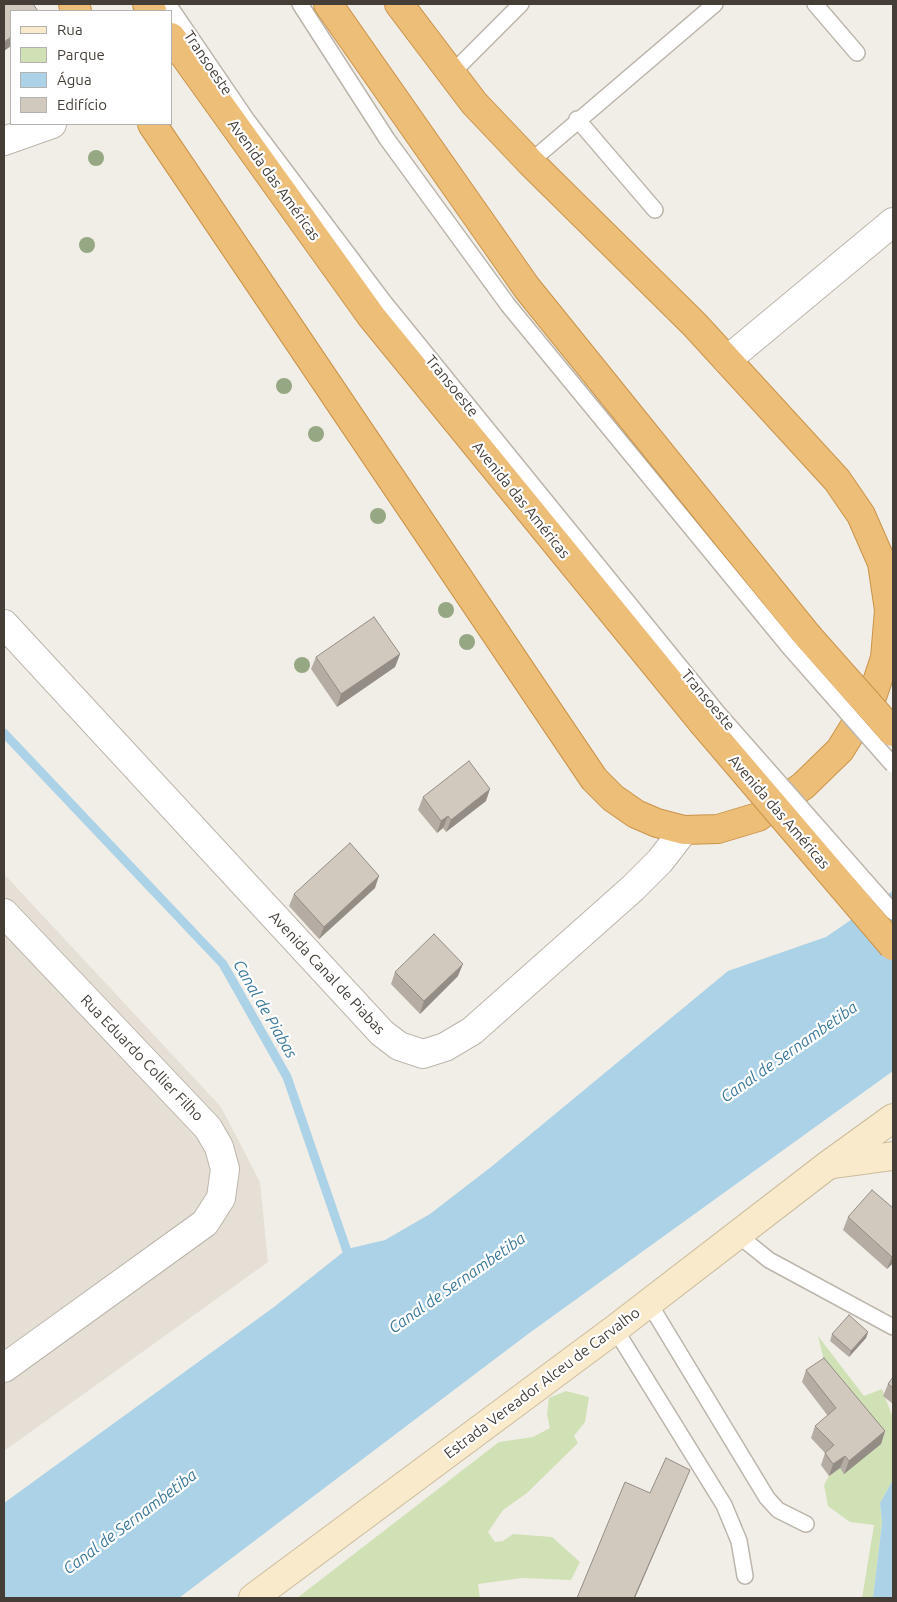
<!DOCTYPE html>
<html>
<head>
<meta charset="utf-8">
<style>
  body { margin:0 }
  #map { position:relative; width:897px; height:1602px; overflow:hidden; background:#f1eee7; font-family:Ubuntu,sans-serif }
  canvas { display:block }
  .frame { position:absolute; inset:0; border:5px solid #443e37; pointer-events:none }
  .legend { position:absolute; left:10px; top:10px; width:162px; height:115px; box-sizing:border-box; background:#fff; border:1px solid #b4b2af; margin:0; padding:6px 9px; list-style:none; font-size:15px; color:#443e37 }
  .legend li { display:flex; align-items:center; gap:10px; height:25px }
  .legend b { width:25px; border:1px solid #b4b2af }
</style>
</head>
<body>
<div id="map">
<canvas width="897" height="1602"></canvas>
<div class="frame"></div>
<ul class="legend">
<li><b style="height:6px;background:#f8eacb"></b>Rua</li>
<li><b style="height:14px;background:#d0e1b5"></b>Parque</li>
<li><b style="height:14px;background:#abd2e7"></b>Água</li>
<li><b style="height:14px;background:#d2c9be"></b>Edifício</li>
</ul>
</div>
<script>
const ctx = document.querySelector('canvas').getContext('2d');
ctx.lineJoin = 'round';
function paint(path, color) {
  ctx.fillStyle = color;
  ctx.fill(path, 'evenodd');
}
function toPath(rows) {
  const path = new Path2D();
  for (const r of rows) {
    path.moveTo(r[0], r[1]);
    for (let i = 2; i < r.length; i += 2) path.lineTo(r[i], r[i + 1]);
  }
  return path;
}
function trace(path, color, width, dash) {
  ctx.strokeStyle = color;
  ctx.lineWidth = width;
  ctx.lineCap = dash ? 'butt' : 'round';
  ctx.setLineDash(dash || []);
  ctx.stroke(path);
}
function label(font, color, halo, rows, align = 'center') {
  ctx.font = font + ' Ubuntu,sans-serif';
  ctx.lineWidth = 4.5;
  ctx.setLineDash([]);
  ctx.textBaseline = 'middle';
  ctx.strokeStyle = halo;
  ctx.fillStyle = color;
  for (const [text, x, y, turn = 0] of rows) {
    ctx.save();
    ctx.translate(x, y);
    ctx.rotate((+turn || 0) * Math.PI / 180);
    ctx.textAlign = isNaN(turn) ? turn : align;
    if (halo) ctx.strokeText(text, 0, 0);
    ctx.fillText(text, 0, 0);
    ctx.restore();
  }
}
const residential = toPath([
  [4,874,221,1107,260,1182,268,1262,4,1451]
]);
const green = toPath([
  [818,1336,864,1396,882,1389,893,1418,893,1480,880,1503,882,1523,873,1598,862,1598,874,1525,850,1522,828,1506,824,1485,829,1476,840,1468,845,1473,830,1384],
  [566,1391,589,1397,585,1422,574,1436,578,1443,527,1493,503,1510,488,1532,495,1542,503,1541,513,1534,552,1537,580,1562,571,1580,522,1578,478,1584,480,1598,297,1598,499,1442,533,1437,550,1428,547,1414,549,1398]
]);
const water = toPath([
  [893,891,893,1071,528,1334,179,1598,4,1598,4,1503,274,1307,347,1249,385,1240,430,1214,491,1167,728,971,826,937],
  [893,1480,893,1598,873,1598,882,1523,880,1503]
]);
const stream = toPath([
  [4,733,223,964,287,1077,350,1260]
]);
const lane = toPath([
  [168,4,247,120,384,302,717,712],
  [300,4,387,139,508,305,789,647],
  [815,4,857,53],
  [452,73,521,4],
  [577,119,655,210],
  [530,162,715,4],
  [738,1235,769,1260,893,1327],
  [649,1303,767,1498,778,1510,806,1524],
  [615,1329,724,1505,739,1541,745,1576]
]);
const street = toPath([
  [4,141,52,124],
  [727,360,893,222],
  [4,624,382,1033,399,1046,423,1054,445,1047,472,1031,633,888,660,861,684,830],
  [4,913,208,1128,219,1147,225,1169,221,1198,205,1223,4,1368]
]);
const secondary = toPath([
  [834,1164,893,1156],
  [253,1598,615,1329,828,1165,893,1118]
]);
const highway = toPath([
  [73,4,77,11],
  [147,4,152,11],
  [328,4,527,288,807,635],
  [171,37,371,316,702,722],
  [152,124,594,779,613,798,636,814,657,823,684,830,718,829,758,817,803,786,840,750,871,700,885,658,889,610,882,563,861,515,837,480,695,325,530,162,474,103,399,4]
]);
const laneBridge = toPath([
  [789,647,893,765],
  [717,712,893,912]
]);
const highwayBridge = toPath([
  [807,635,893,732],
  [702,722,893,946]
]);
const trees = [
  [96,158],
  [87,245],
  [284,386],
  [316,434],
  [378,516],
  [446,610],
  [467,642],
  [302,665]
];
const wall = toPath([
  [400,654,395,667,337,707,311,669,316,657],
  [423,797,486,801,446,832,443,828,437,833,418,810],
  [375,888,319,939,289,906,294,894],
  [395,972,458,976,420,1014,391,984],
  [893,1208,893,1263,887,1269,843,1230,848,1217],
  [868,1332,866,1338,849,1357,830,1341,832,1334],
  [806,1370,885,1431,881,1444,844,1474,840,1468,829,1476,821,1465,825,1453,811,1438,815,1426,828,1416,802,1382],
  [893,1377,893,1404,883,1396,888,1384]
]);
const shadedWall = toPath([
  [11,37,11,46,4,51,4,42],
  [400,654,395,667,337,707,341,694],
  [490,789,486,801,446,832,451,820],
  [448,816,443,828,437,833,441,821],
  [379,876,375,888,319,939,324,927],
  [463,964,458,976,420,1014,424,1001],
  [893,1255,893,1263,887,1269,892,1257],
  [868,1332,866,1338,849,1357,851,1351],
  [885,1431,881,1444,844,1474,849,1461],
  [845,1456,840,1468,829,1476,833,1464],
  [690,1470,685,1482,635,1598,634,1598]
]);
const building = toPath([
  [4,4,33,4,38,11,11,11,11,37,4,42,4,4],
  [374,617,400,654,341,694,316,657,374,617],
  [469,761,490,789,451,820,448,816,441,821,423,797,469,761],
  [350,843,379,876,324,927,294,894,350,843],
  [434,934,463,964,424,1001,395,972,434,934],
  [872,1190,893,1208,893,1255,892,1257,848,1217,872,1190],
  [849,1315,868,1332,851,1351,832,1334,849,1315],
  [824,1358,885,1431,849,1461,845,1456,833,1464,825,1453,834,1445,815,1426,836,1408,806,1370,824,1358],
  [893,1377,893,1388,888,1384,893,1377],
  [666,1458,690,1470,634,1598,577,1598,625,1482,650,1493,666,1458]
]);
const streetNames = [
  ["Transoeste",208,63,56],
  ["Avenida das Américas",274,180,54],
  ["Transoeste",452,386,51],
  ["Avenida das Américas",521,500,51],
  ["Transoeste",708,700,50],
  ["Avenida das Américas",779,812,49],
  ["Avenida Canal de Piabas",327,973,47],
  ["Rua Eduardo Collier Filho",142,1058,46],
  ["Estrada Vereador Alceu de Carvalho",542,1383,-37]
];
const waterNames = [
  ["Canal de Piabas",265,1009,60],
  ["Canal de Sernambetiba",789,1052,-35],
  ["Canal de Sernambetiba",457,1283,-35],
  ["Canal de Sernambetiba",130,1522,-37]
];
paint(residential, '#e5dfd6');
paint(green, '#d0e1b5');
paint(water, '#abd2e7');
trace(stream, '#abd2e7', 9);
trace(lane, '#bcb5ab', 18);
trace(street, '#bcb5ab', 30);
trace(secondary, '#ccbc9c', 30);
trace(highway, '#ca9349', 30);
trace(lane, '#fff', 15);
trace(street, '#fff', 28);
trace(secondary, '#f8eacb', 28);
trace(highway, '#ecbe78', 28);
trace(laneBridge, '#bcb5ab', 18, []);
trace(highwayBridge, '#ca9349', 30, []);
trace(laneBridge, '#fff', 15);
trace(highwayBridge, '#ecbe78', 28);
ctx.fillStyle = '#96a883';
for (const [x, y] of trees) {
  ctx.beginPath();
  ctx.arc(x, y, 8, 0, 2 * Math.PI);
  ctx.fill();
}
paint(wall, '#b5ada3');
paint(shadedWall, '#938d85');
paint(building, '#d2c9be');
trace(building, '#938d85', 1);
label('15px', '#443e37', '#fff', streetNames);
label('italic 16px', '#3c799b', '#fff', waterNames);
</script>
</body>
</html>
